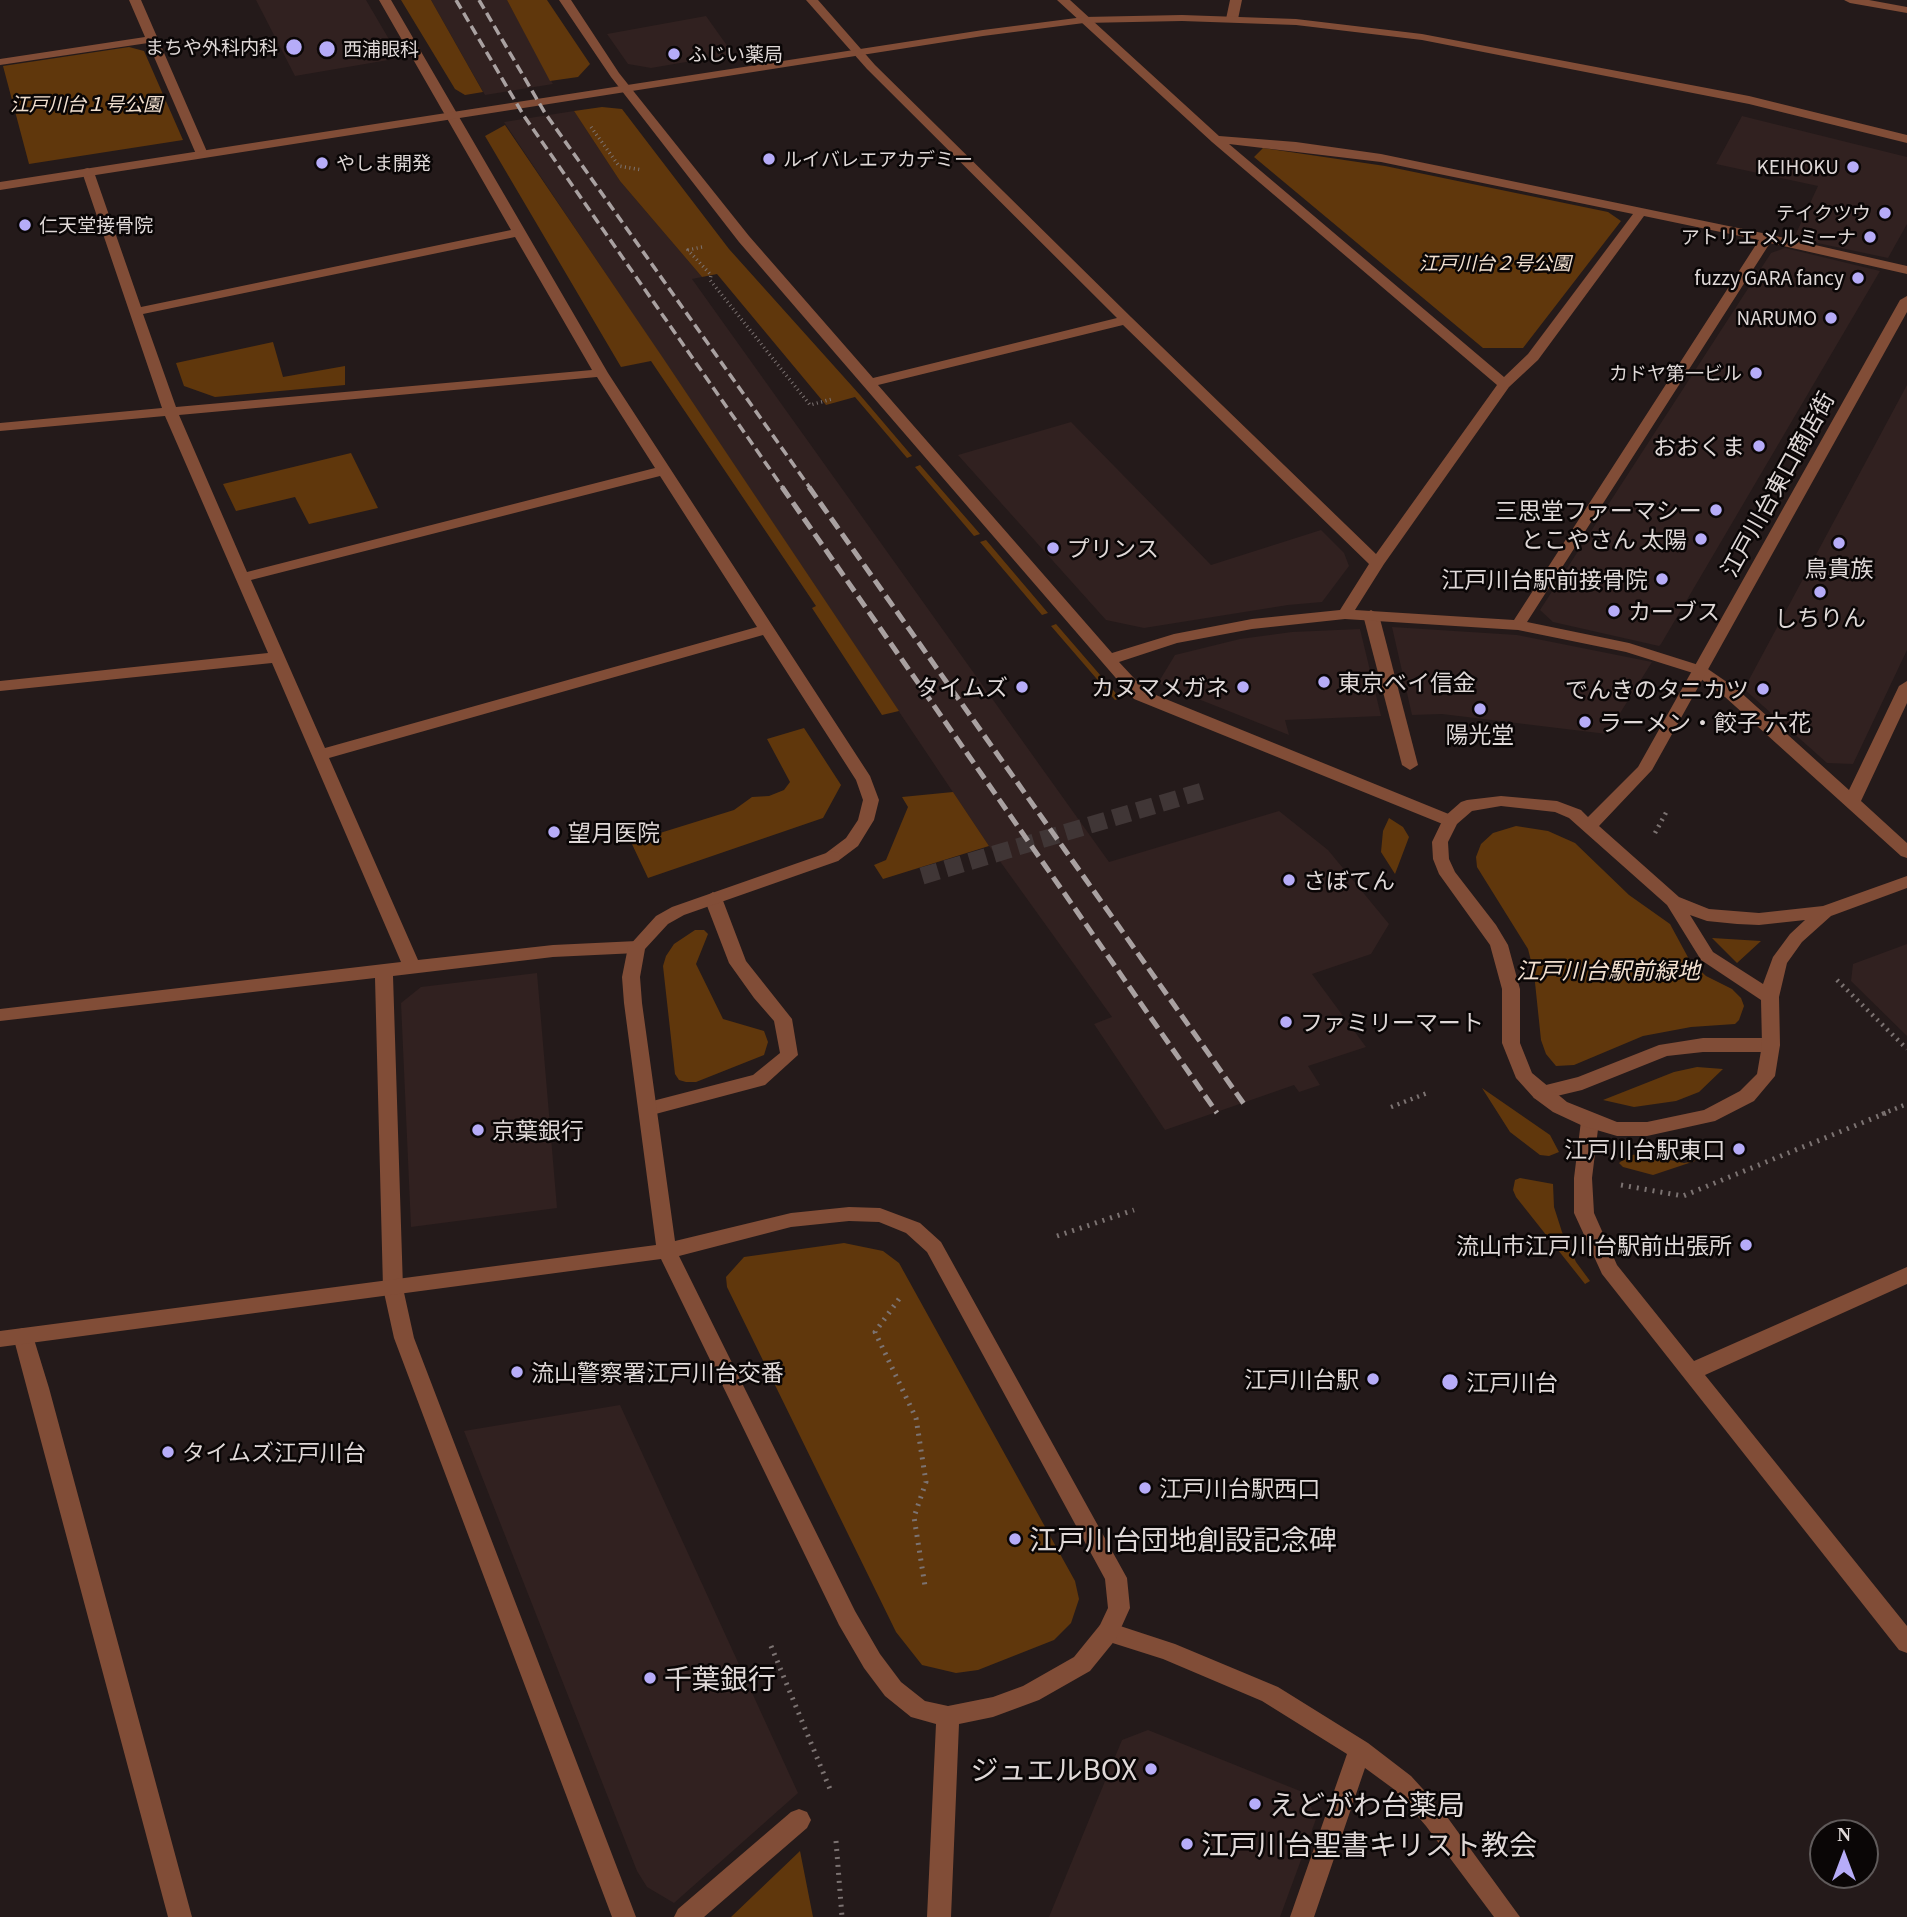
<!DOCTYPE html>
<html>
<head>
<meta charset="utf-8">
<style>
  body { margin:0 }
  #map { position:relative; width:1907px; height:1917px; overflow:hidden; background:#241a1a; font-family:Georgia,serif }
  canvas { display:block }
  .north { position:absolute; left:1809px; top:1819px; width:70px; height:70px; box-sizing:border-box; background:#0a0606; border:2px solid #5f5a5a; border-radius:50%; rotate:0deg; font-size:19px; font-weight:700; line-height:28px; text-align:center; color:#dfd8d7 }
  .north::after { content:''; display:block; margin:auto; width:24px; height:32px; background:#b6acf8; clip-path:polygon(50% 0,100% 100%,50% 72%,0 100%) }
</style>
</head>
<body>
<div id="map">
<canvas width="1907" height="1917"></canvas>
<div class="north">N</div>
</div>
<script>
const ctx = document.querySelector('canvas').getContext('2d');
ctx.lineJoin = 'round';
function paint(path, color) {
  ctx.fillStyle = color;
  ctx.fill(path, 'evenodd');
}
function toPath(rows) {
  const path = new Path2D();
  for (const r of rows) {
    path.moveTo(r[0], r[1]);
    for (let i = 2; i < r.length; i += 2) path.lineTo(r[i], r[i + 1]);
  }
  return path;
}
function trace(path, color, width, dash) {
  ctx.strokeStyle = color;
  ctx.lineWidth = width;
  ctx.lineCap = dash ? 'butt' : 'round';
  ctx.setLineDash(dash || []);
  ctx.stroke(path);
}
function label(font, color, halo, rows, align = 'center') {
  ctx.font = font + ' Georgia,"Noto Sans JP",serif';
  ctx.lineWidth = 5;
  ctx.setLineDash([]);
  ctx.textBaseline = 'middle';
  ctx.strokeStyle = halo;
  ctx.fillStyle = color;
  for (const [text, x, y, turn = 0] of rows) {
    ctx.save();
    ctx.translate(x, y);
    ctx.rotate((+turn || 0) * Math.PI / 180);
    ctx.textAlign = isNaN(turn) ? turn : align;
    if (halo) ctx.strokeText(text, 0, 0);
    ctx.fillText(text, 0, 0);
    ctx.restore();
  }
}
const built = toPath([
  [256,0,366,0,400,58,295,76],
  [431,0,507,0,553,84,485,95],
  [706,16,733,54,651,68,628,64,607,34],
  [574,111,620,181,702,277,692,279,1109,862,1279,811,1328,850,1389,924,1371,954,1312,974,1366,1047,1308,1066,1320,1085,1299,1092,1294,1085,1165,1130,1094,1024,1112,1017,989,846,504,122],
  [1742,116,1907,157,1907,224,1888,258,1794,238,1818,186,1716,164],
  [1785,248,1880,271,1661,644,1659,646,1553,622,1540,610,1771,253],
  [1907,385,1907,650,1853,764,1827,763,1744,689],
  [1071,422,1211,565,1321,530,1344,553,1349,566,1322,602,1288,605,1144,628,1106,620,958,455],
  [1392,627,1517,635,1652,662,1607,734,1442,714,1412,715],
  [1360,629,1381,716,1285,720,1289,735,1158,683,1175,655,1240,639,1292,632],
  [1907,944,1907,1036,1851,981,1853,964],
  [537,973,557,1208,411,1227,401,1003,421,987],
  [620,1405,798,1793,674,1903,647,1887,637,1871,464,1431],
  [1148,1730,1305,1793,1316,1819,1280,1917,1049,1917,1122,1740]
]);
const green = toPath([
  [401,0,431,0,483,92,465,95,455,89],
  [507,0,547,0,590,64,578,77,550,81],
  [129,47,144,51,183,140,29,164,3,66],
  [602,107,622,109,729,249,860,395,912,456,907,458,855,397,826,405,717,274,702,277,620,181,574,111],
  [505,125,663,358,899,711,882,715,812,608,816,606,651,361,621,367,485,136],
  [1263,148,1385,166,1608,212,1621,221,1523,348,1483,348,1254,157],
  [273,342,283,377,345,366,345,385,215,397,184,386,176,363],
  [351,453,378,508,309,524,295,497,236,511,223,484],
  [920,465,980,534,974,536,915,467],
  [986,540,1048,613,1042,615,980,542],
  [1056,624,1120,698,1115,700,1051,626],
  [804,728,841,785,823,818,648,878,631,842,734,810,752,797,769,796,784,790,790,782,767,739],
  [953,792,989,846,883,879,874,865,886,860,908,807,902,797],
  [1389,818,1403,827,1409,837,1395,874,1381,852,1383,831],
  [1516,826,1548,831,1575,843,1629,895,1670,924,1690,961,1706,976,1732,989,1741,998,1744,1006,1739,1020,1735,1024,1691,1027,1643,1036,1574,1065,1556,1066,1546,1054,1541,1040,1534,973,1528,949,1477,867,1476,857,1481,844,1493,833],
  [695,930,704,930,708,934,696,964,723,1019,764,1031,768,1042,764,1055,696,1082,686,1082,679,1080,675,1074,663,966,666,956,674,944],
  [1712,938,1761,941,1737,963],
  [1697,1067,1723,1069,1699,1092,1676,1101,1634,1107,1603,1100,1674,1072],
  [1482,1088,1550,1135,1559,1152,1549,1156,1540,1155,1510,1132],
  [1642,1154,1684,1163,1698,1160,1653,1175,1623,1167,1619,1163,1630,1155],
  [1520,1178,1553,1184,1554,1207,1562,1232,1576,1262,1590,1281,1585,1284,1516,1197,1513,1190,1515,1180],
  [844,1243,883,1251,899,1263,1075,1581,1079,1599,1071,1623,1054,1640,978,1670,956,1673,922,1665,896,1632,727,1287,726,1277,744,1257],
  [800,1851,813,1917,731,1917]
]);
const pedestrianTunnel = toPath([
  [922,876,1209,789]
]);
const pathFar2 = toPath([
  [591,127,619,166,642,170],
  [702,247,688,250,711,275,710,280,810,405,832,399]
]);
const pathFar1 = toPath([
  [1655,833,1668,809],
  [1837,980,1907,1049],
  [1391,1107,1430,1092],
  [1882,1114,1907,1104]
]);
const path = toPath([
  [1621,1185,1683,1196,1886,1113],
  [1057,1236,1134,1210],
  [899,1299,875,1332,916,1418,926,1482,914,1517,925,1586],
  [771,1646,832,1794],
  [836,1841,842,1917]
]);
const service = toPath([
  [1703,1038,1771,1038,1777,1040,1780,1045,1777,1050,1771,1052,1703,1052,1667,1056,1582,1090,1540,1100,1534,1098,1531,1093,1534,1088,1578,1077,1659,1045,1703,1038]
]);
const pedestrian = toPath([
  [1371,610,1379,615,1418,765,1410,770,1402,765,1363,615,1371,610]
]);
const minor = toPath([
  [129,0,141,0,208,154,206,157,196,154,148,43,0,65,0,59,145,37,129,0],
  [379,0,391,0,608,373,870,776,879,800,874,820,858,846,838,861,826,861,824,857,826,853,846,838,858,820,863,800,856,780,763,635,329,758,418,960,553,945,637,941,646,947,637,953,553,957,393,976,403,1288,414,1338,636,1917,612,1917,394,1338,383,1288,375,978,0,1021,0,1009,401,962,272,663,0,691,0,681,268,653,165,416,0,431,0,423,162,408,82,172,84,169,88,168,94,172,141,307,511,230,379,0],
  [515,237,592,370,176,407,143,314,515,237],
  [597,377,655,468,247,572,179,415,597,377],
  [660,476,757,627,325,748,251,580,660,476],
  [559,0,571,0,619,73,749,236,873,378,1117,318,867,69,806,0,818,0,875,65,1131,317,1376,554,1497,385,1212,142,1057,0,1070,0,1219,136,1296,142,1381,154,1767,234,1907,266,1907,274,1770,243,1527,622,1629,643,1705,667,1737,689,1849,790,1899,686,1907,681,1907,703,1861,801,1907,843,1907,858,1901,856,1725,697,1693,673,1626,652,1518,630,1345,619,1252,629,1177,643,1119,662,1146,691,1456,817,1458,821,1450,827,1134,699,739,242,611,77,559,0],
  [1229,144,1381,162,1633,214,1528,354,1504,377,1229,144],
  [1644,216,1759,240,1514,620,1355,610,1384,564,1509,387,1538,360,1644,216],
  [1123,325,1369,564,1340,610,1252,619,1174,634,1112,653,878,385,1123,325],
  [1230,0,1242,0,1238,19,1232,22,1226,19,1230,0],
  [1844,0,1869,0,1907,7,1907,13,1850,3,1844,0],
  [713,892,722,898,746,961,792,1019,798,1055,765,1085,648,1116,641,1114,639,1109,641,1104,753,1075,780,1053,774,1021,754,998,729,963,704,898,713,892],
  [1590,1114,1597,1116,1599,1121,1592,1178,1594,1213,1617,1265,1694,1361,1907,1267,1907,1284,1705,1375,1907,1626,1907,1653,1899,1650,1602,1274,1574,1213,1574,1178,1581,1121,1583,1116,1590,1114],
  [23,1328,30,1330,33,1336,49,1388,192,1917,168,1917,13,1336,16,1330,23,1328],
  [1108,1622,1175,1644,1278,1687,1368,1743,1411,1776,1442,1810,1520,1917,1494,1917,1426,1826,1395,1790,1365,1768,1314,1917,1290,1917,1347,1754,1262,1701,1163,1659,1100,1639,1097,1632,1100,1625,1108,1622],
  [799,1809,807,1812,811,1820,807,1828,704,1917,674,1917,678,1909,791,1812,799,1809]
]);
const tertiary = toPath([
  [1182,15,1296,19,1422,34,1749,96,1907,135,1907,143,1749,104,1422,40,1296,25,1182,21,1084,23,983,36,0,190,0,182,983,30,1084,17,1182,15],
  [1907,296,1907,312,1652,770,1599,826,1679,897,1709,909,1759,913,1823,906,1907,876,1907,888,1831,916,1802,942,1787,963,1779,997,1780,1045,1775,1076,1754,1101,1715,1121,1647,1136,1617,1136,1583,1126,1553,1112,1534,1098,1516,1078,1502,1043,1502,989,1490,945,1439,874,1433,859,1432,842,1444,817,1461,802,1467,800,1501,796,1557,801,1581,810,1588,817,1638,767,1900,300,1907,296],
  [1501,806,1555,812,1569,818,1667,905,1701,960,1761,1000,1762,1045,1757,1074,1740,1091,1704,1110,1647,1122,1617,1122,1567,1102,1532,1073,1520,1043,1520,989,1508,945,1496,925,1455,872,1449,859,1448,842,1457,824,1472,811,1501,806],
  [1690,915,1707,921,1737,924,1759,925,1805,920,1790,934,1773,957,1763,984,1713,952,1690,915],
  [832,851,838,853,840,857,838,861,684,915,668,924,645,949,640,977,642,1003,675,1241,791,1213,849,1207,880,1208,920,1223,941,1242,1127,1578,1130,1608,1116,1639,1090,1671,1039,1700,993,1717,959,1724,951,1917,927,1917,936,1724,911,1717,885,1696,864,1668,839,1625,661,1259,0,1347,0,1331,656,1245,624,1003,622,977,628,947,656,916,672,907,832,851],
  [849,1221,879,1222,906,1233,927,1252,1105,1579,1108,1608,1100,1625,1074,1657,1023,1686,993,1697,948,1706,925,1701,901,1682,880,1654,855,1611,679,1256,791,1227,849,1221]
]);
const railFar1 = toPath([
  [456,0,524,116,783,488],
  [479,0,545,113,810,488]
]);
const rail = toPath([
  [782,487,1217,1113],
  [809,487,1244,1104]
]);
const markers = [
  [294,47,9,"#b6acf8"],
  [327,49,9,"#b6acf8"],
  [674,54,7,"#b6acf8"],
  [769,159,7,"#b6acf8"],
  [322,163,7,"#b6acf8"],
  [1853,167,7,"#b6acf8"],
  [1885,213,7,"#b6acf8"],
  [25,225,7,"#b6acf8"],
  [1870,237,7,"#b6acf8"],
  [1858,278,7,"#b6acf8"],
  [1831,318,7,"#b6acf8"],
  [1756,373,7,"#b6acf8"],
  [1759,446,7,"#b6acf8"],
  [1716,510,7,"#b6acf8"],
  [1701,539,7,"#b6acf8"],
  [1839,543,7,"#b6acf8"],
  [1053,548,7,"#b6acf8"],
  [1662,579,7,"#b6acf8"],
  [1820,592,7,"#b6acf8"],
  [1614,611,7,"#b6acf8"],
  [1324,682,7,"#b6acf8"],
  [1022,687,7,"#b6acf8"],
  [1243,687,7,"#b6acf8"],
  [1763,689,7,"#b6acf8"],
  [1480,709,7,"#b6acf8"],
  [1585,722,7,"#b6acf8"],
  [554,832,7,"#b6acf8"],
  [1289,880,7,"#b6acf8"],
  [1286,1022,7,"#b6acf8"],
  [478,1130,7,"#b6acf8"],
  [1739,1149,7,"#b6acf8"],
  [1746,1245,7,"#b6acf8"],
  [517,1372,7,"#b6acf8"],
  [1373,1379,7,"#b6acf8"],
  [1450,1382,9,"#b6acf8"],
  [168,1452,7,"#b6acf8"],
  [1145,1488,7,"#b6acf8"],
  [1015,1539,7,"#b6acf8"],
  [650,1678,7,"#b6acf8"],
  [1151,1769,7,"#b6acf8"],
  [1255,1804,7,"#b6acf8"],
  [1187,1844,7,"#b6acf8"]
];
const farPoinames = [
  ["まちや外科内科",278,47],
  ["西浦眼科",343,49,"left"],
  ["ふじい薬局",688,54,"left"],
  ["ルイバレエアカデミー",783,159,"left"],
  ["やしま開発",336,163,"left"],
  ["KEIHOKU",1839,167],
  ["テイクツウ",1871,213],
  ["仁天堂接骨院",39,225,"left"],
  ["アトリエ メルミーナ",1856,237],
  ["fuzzy GARA fancy",1844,278],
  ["NARUMO",1817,318],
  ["カドヤ第一ビル",1742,373]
];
const farParknames = [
  ["江戸川台１号公園",86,104],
  ["江戸川台２号公園",1495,263]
];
const poiNames = [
  ["おおくま",1745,446,"right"],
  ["三思堂ファーマシー",1702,510,"right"],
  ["とこやさん 太陽",1687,539,"right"],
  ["プリンス",1067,548],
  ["鳥貴族",1839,568,"center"],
  ["江戸川台駅前接骨院",1648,579,"right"],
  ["カーブス",1628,611],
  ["しちりん",1820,617,"center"],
  ["東京ベイ信金",1338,682],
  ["タイムズ",1008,687,"right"],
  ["カヌマメガネ",1229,687,"right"],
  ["でんきのタニカツ",1749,689,"right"],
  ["ラーメン・餃子 六花",1599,722],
  ["陽光堂",1480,734,"center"],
  ["望月医院",568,832],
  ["さぼてん",1303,880],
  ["ファミリーマート",1300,1022],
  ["京葉銀行",492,1130],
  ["江戸川台駅東口",1725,1149,"right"],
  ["流山市江戸川台駅前出張所",1732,1245,"right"],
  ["流山警察署江戸川台交番",531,1372],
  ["江戸川台駅",1359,1379,"right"],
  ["江戸川台",1466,1382],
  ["タイムズ江戸川台",182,1452],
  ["江戸川台駅西口",1159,1488]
];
const streetNames = [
  ["江戸川台東口商店街",1777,484,-61]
];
const parkNames = [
  ["江戸川台駅前緑地",1608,970]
];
const nearPoinames = [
  ["江戸川台団地創設記念碑",1029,1539],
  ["千葉銀行",664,1678],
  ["ジュエルBOX",1137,1769,"right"],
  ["えどがわ台薬局",1269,1804],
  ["江戸川台聖書キリスト教会",1201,1844]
];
paint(built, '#312120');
paint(green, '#60370c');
trace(pedestrianTunnel, '#403636', 17, [17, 8]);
trace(pathFar2, '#7c7372', 3.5, [1, 3.5]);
trace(pathFar1, '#7c7372', 4.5, [2, 5]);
trace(path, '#7c7372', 5, [2, 6]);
paint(service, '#814d37');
paint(pedestrian, '#814d37');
paint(minor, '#814d37');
paint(tertiary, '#814d37');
trace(railFar1, '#a9a1a1', 3.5, [10, 5]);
trace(rail, '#a9a1a1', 5, [13, 6]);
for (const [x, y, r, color] of markers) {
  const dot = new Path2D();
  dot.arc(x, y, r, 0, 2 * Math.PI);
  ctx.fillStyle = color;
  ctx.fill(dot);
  trace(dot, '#0a0606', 2.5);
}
label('19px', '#dfd8d7', '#0a0606', farPoinames, 'right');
label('italic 19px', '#f2e0d0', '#0a0606', farParknames);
label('23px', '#dfd8d7', '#0a0606', poiNames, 'left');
label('23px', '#dfd8d7', '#0a0606', streetNames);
label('italic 23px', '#f2e0d0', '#0a0606', parkNames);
label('28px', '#dfd8d7', '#0a0606', nearPoinames, 'left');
</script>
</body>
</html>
